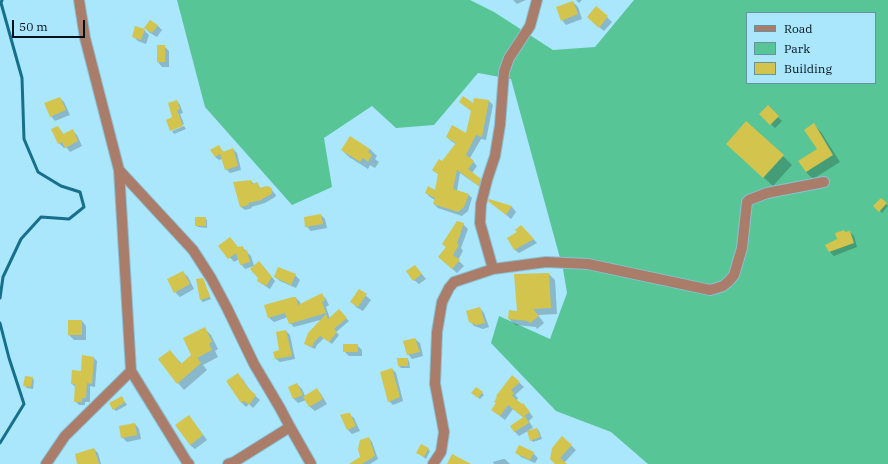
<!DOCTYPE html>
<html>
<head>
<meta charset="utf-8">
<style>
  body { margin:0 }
  #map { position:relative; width:888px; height:464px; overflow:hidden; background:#aae6fc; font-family:"IBM Plex Serif",serif }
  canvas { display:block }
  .legend { position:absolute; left:746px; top:12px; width:130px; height:72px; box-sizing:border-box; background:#aae6fc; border:1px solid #6692a2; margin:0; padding:5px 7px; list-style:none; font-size:12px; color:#00131a }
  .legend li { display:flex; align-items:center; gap:8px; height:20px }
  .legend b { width:20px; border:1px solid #6692a2 }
  .scale { position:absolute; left:12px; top:20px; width:73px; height:18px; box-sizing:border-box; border:2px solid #00131a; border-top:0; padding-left:5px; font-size:12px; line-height:14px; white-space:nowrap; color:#00131a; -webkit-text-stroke:3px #aae6fc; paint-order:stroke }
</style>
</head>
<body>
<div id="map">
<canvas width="888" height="464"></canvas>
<ul class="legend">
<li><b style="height:5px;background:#aa7d6b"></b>Road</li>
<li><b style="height:11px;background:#57c596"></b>Park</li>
<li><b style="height:11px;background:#d2c44d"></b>Building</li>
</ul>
<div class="scale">50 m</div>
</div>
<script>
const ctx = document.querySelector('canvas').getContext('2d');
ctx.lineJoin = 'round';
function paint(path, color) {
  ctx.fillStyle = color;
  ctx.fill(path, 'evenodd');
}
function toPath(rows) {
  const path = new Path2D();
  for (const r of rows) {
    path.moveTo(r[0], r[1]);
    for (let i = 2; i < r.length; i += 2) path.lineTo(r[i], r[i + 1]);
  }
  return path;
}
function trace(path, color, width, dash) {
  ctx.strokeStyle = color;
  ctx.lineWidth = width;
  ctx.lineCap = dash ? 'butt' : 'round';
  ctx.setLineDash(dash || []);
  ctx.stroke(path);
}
const green = toPath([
  [177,0,470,0,494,12,553,50,595,47,634,0,888,0,888,464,648,464,611,432,556,411,491,343,499,316,550,339,567,293,563,269,511,79,478,73,434,125,396,128,372,106,324,138,332,187,292,205,205,107],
  [747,13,875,13,875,83,747,83]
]);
const shadow = toPath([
  [513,0,526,0,517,4],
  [576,0,582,0,579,3],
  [573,2,578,7,582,19,566,25,562,20],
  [597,8,612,22,604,31,593,22],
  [157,25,162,30,157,37,150,33,145,28],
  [144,30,149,35,146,44,138,41,133,36],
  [158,46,164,46,169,51,169,67,162,67,158,62],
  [60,98,64,102,70,115,55,121,51,116],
  [475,99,489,101,493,105,486,140,481,139,470,158,477,166,472,173,484,183,483,189,460,173,457,191,468,194,472,198,468,211,462,216,438,208,434,204,435,200,430,197,426,193,436,191,439,175,433,170,442,162,456,144,451,141,447,137,467,135,472,111,460,102,474,105],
  [177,101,180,105,183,113,180,114,184,124,171,129,171,131,171,130],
  [768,107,782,121,775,128,761,114],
  [814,125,821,132,840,162,813,179,806,172,818,150],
  [184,126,186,129,174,134,172,131],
  [58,127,64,135,72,130,77,135,82,146,70,152,66,147,64,148,59,143],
  [218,146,224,152,233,149,237,153,241,170,230,173,226,169,222,159,219,160,215,157],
  [370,149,377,156,375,159,379,162,375,168,370,165,368,169,349,157,342,150],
  [737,153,783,156,792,165,773,186],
  [251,181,254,184,257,183,261,189,270,188,276,195,275,197,265,203,251,207,252,208,245,210,241,207,234,183],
  [881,199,888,206,882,213,875,206],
  [490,201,512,207,516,212,511,219],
  [321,215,325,219,327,228,311,231,306,226],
  [205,218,207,220,207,228,198,227,196,225],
  [463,224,468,229,461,248,463,251,458,260,464,266,457,273,444,261,447,248],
  [521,226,537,243,519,253,515,250,509,238,519,233],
  [850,232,854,236,857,247,834,256,829,251,838,239,846,233],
  [220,246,238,248,242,247,251,256,254,266,245,269,241,264,239,259,234,262],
  [263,266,275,281,270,289,262,284,258,281],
  [419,271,426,279,419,284,414,280],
  [183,272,188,277,194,289,180,297,175,292],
  [549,274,555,280,557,314,538,315,544,323,537,329,536,327,516,325,509,319,518,312],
  [295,275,300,280,296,288,280,281,275,277],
  [202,279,204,281,211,299,203,302,201,300,197,280],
  [359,290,371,300,363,311,356,307,352,302],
  [322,295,326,299,329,305,326,307,330,319,338,311,349,321,336,332,339,335,332,344,324,338,317,345,315,349,308,346,306,343,324,319,294,327,290,323,288,317,274,322,269,318,296,298,300,302,301,305],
  [480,308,484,313,489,327,483,329,474,326,470,321],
  [82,321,86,326,86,340,74,340,69,335],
  [204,328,211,335,218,349,215,351,218,357,203,365,207,370,184,390,178,383,170,351,182,364,193,355],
  [286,331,290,335,295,359,280,362,276,359],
  [415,339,420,343,423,356,412,359,408,354],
  [357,345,362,350,362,356,349,356,344,351],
  [94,358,97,361,95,387,90,386,90,402,85,402,85,405,79,405,75,401,76,387,72,384],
  [407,359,409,361,410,368,401,368,399,366],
  [392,369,396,373,403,401,393,405,389,401],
  [512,376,524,387,515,395,518,398,516,401,527,409,533,417,529,421,533,428,529,430,529,431,537,429,539,431,542,439,533,442,531,440,528,431,519,436,514,431,524,418,513,409,505,420,492,410],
  [32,378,34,380,33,389,27,388,25,386],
  [242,378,251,392,260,400,253,408,249,404,246,407,242,403],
  [297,384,302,389,305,396,317,389,321,394,327,404,315,411,310,407,306,400,298,403,294,399,289,388],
  [482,393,484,395,480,399,475,395],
  [123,399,127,405,116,411,114,409],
  [349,414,354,418,360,431,352,434,348,430],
  [193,421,207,440,195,449,190,445],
  [135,424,139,429,141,439,127,442,122,437],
  [562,437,576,450,564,463,565,464,556,464],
  [369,438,372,442,378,459,370,464,355,464,362,460],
  [94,449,98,453,101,464,78,464],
  [428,449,430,451,426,459,418,453],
  [517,453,533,453,538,458,535,463,521,457],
  [503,459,505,459,510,464,494,464,493,462]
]);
const stream = toPath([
  [0,298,3,277,21,239,41,217,69,219,84,207,80,192,61,186,38,172,24,139,22,78,1,3,2,0],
  [0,323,9,358,24,404,0,443]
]);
const building = toPath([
  [573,1,578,14,561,21,556,7],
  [596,6,608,16,599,28,587,17],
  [150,20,158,25,152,33,144,28],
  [135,26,145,29,141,40,132,37],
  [157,45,165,45,165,62,157,62],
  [463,96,473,103,474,98,489,100,482,137,476,135,466,155,474,161,468,169,481,179,479,186,457,170,453,189,469,194,464,207,458,212,433,204,435,198,425,193,428,186,435,190,438,174,432,170,439,159,442,161,456,143,446,137,452,125,466,133,471,111,459,102],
  [60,97,66,110,50,117,44,103],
  [177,100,180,109,177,110,183,126,170,131,166,120,172,117,168,103],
  [768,105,779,116,770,125,759,114],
  [746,121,784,155,763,178,726,144],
  [814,123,833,155,806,172,798,161,817,149,804,130],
  [58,126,63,134,73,129,78,141,65,148,62,142,58,144,51,129],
  [350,136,370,149,368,152,372,155,368,162,363,158,360,162,341,150],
  [219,145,223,152,233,148,238,166,225,170,220,154,215,157,210,150],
  [251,180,251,184,258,182,259,188,267,186,270,187,272,189,272,193,270,195,262,199,262,200,248,203,249,205,240,207,233,182],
  [881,198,887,203,879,212,873,206],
  [489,199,512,206,506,215,488,201],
  [321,214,323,224,305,227,304,217],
  [195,217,206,217,206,226,195,226],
  [457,221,464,223,457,243,459,245,453,255,460,260,452,269,438,257,446,247,442,244],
  [521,225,534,239,514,250,507,238,517,232,515,230],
  [844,230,845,232,850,231,854,243,829,252,825,245,837,239,835,233],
  [230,237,238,247,243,246,244,251,247,250,250,262,240,265,236,253,228,259,218,246],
  [259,261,272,277,266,286,257,281,258,278,250,269],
  [415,265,422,274,413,281,406,271],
  [278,267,296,274,291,285,274,277],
  [183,271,190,284,174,293,167,279],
  [549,273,551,308,533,309,539,316,530,323,528,321,508,319,509,310,517,311,514,274],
  [203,278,210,297,200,300,196,279],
  [359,289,367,294,358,307,350,302],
  [322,293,325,300,322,302,326,313,289,324,285,313,268,318,264,305,293,297,296,297,298,305],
  [480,307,485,323,477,325,469,322,466,311],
  [339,309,347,318,334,329,337,332,329,342,320,336,314,342,312,347,304,344,308,333,326,314,328,319],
  [68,320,82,320,82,335,68,335],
  [205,327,212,342,209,344,212,350,197,358,201,363,177,384,158,359,170,350,181,364,191,355,183,338],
  [286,330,292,356,275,359,273,352,279,350,276,332],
  [415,338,420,352,407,355,403,341],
  [343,344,358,344,358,352,343,352],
  [82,355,94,357,92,384,87,383,86,398,82,398,82,402,74,402,75,384,71,384,72,370,81,371],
  [397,358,408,358,408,366,398,366],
  [392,368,400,397,388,402,380,372],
  [238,373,248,388,256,395,249,405,244,401,241,403,226,381],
  [512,375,520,382,511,390,514,393,512,396,522,404,523,403,530,412,523,417,508,405,500,416,491,410,496,403,494,402,497,397,496,396],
  [25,376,33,377,31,387,23,386],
  [297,383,303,395,293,399,288,387],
  [476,387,483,392,478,398,471,393],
  [317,388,323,399,309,407,303,397],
  [122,396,125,402,113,410,109,403],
  [347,413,350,413,356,426,347,430,340,415],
  [189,415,203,435,190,445,175,425],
  [525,416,529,423,514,432,510,426],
  [135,423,137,435,121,438,119,426],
  [537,428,540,437,530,441,527,431],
  [562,436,572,445,560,458,567,464,555,464,550,459,552,448],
  [369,437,375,456,362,464,349,464,360,457,358,449,360,440],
  [421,444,429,448,424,457,416,453],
  [519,445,534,452,530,460,515,453],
  [94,448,99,464,77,464,75,454],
  [452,454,471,464,447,464]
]);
const minor = toPath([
  [79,0,85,38,119,170,193,250,211,278,227,308,254,364,280,408,290,427,311,464],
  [493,269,480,223,481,204,487,180,495,156,500,125,504,72,509,58,530,26,537,0],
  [131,371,187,462,189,464],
  [46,464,65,436,131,371,119,170],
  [228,464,234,462,290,427],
  [433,464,441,452,444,432,435,384,437,332,442,302,449,288,454,282,493,269,546,262,588,264,710,290,717,288,723,286,729,281,734,275,742,248,747,202,749,200,767,193,824,182]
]);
paint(green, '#57c596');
paint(shadow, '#0003');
trace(stream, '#16708b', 3);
paint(building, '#d2c44d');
trace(minor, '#8bc0d3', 12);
trace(minor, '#aa7d6b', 10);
</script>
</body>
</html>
